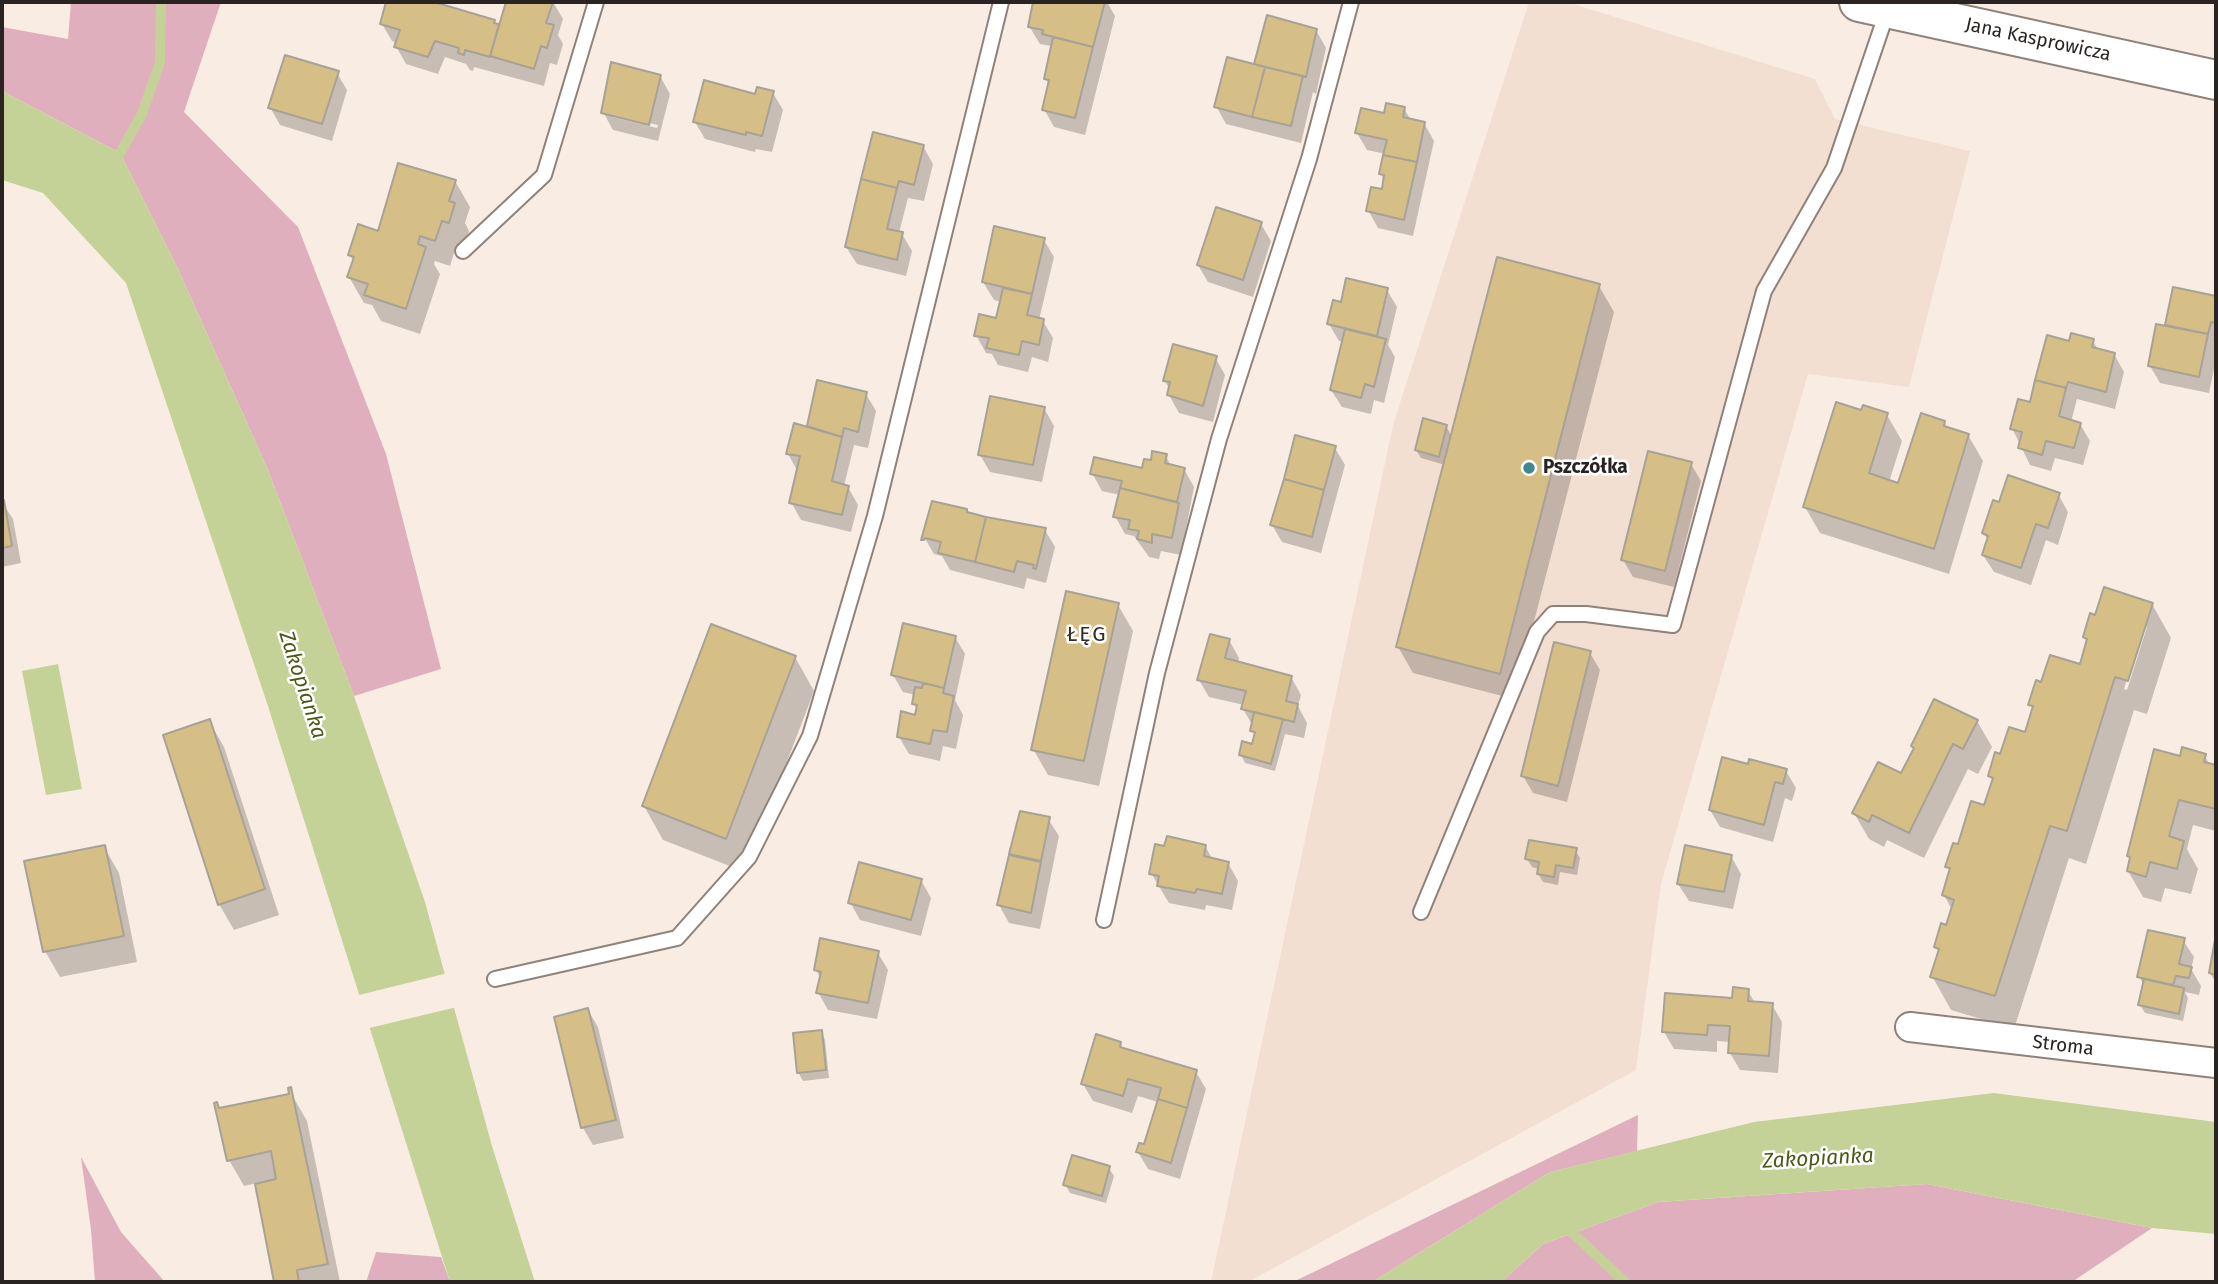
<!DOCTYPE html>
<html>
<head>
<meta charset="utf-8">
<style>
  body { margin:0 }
  #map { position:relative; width:2218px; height:1284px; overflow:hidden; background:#f9ede3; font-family:"Fira Sans",sans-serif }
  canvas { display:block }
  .frame { position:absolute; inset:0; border:4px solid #292421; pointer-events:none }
</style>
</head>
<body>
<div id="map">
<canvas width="2218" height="1284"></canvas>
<div class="frame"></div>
</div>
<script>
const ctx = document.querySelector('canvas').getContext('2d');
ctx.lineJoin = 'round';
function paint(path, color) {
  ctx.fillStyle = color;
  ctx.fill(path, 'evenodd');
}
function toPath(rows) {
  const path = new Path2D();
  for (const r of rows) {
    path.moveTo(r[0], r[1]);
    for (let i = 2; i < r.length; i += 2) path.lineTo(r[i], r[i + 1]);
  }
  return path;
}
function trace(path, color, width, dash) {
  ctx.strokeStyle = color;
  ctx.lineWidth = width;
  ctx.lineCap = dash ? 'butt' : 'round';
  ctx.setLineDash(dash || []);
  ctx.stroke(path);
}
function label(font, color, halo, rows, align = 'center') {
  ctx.font = font + ' "Fira Sans",sans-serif';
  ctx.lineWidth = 5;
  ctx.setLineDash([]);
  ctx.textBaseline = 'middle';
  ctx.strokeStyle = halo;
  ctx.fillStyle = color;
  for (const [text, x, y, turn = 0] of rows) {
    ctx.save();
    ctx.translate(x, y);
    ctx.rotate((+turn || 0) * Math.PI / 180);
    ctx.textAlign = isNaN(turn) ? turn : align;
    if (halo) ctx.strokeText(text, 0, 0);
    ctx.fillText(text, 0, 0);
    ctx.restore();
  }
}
const built = toPath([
  [1529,2,1567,2,1815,79,1835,119,1970,151,1909,387,1808,374,1661,884,1636,1070,1248,1282,1211,1282,1393,425]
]);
const green = toPath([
  [71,2,221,2,184,112,298,227,386,454,441,669,354,696,268,470,177,267,120,153,2,91,2,27,68,39],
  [1638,1115,1637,1151,1550,1172,1372,1282,1293,1282],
  [81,1157,121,1232,165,1282,95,1282,91,1230],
  [1927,1184,2152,1228,2072,1282,1501,1282,1543,1244,1658,1202],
  [376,1252,441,1257,450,1282,366,1282]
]);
const water = toPath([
  [2,91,120,153,177,267,268,470,354,696,425,902,492,1146,535,1282,450,1282,267,703,126,283,43,193,2,180],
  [58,664,82,789,46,795,22,671],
  [1994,1093,2216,1122,2216,1234,2152,1228,1927,1184,1658,1202,1543,1244,1501,1282,1372,1282,1550,1172,1754,1122]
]);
const pier = toPath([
  [448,973,457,1007,365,1029,355,996]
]);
const shadow = toPath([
  [388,2,428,2,494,22,496,25,501,26,508,2,553,2,563,19,558,35,563,44,557,65,550,63,544,86,474,67,473,71,470,70,466,64,445,57,438,74,406,64,396,46,397,43,392,41,382,24],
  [1035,2,1107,2,1115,16,1085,135,1054,127,1044,109,1049,85,1046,79,1051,46,1040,44,1029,26],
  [1268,17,1316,30,1326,48,1316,94,1313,92,1301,143,1226,124,1216,106,1256,66],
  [337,73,347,90,332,141,280,125,270,107],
  [660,76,670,94,658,141,613,130,603,112],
  [612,114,658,125,657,128,612,117],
  [773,93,783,110,772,152,756,149,755,152,705,139,695,122,756,96],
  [1404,108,1411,121,1424,123,1434,141,1413,236,1378,228,1368,210,1383,191,1385,181,1381,174,1386,154,1367,150,1357,133],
  [923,146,933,164,924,201,908,198,899,233,902,234,912,251,906,276,857,264,846,247],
  [455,181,470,207,465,223,469,231,464,248,456,246,450,266,435,261,434,264,440,274,420,334,381,321,372,305,364,303,349,277,354,262,350,255],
  [1261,224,1271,241,1253,297,1208,282,1198,265],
  [1044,240,1054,257,1039,320,1043,321,1053,338,1048,362,1032,357,1028,372,998,365,992,354,986,353,976,335,998,320,1002,302,994,300,983,282],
  [1599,286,1614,312,1514,699,1413,673,1398,647,1445,465,1421,458,1416,450,1446,426,1452,437],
  [2174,289,2216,297,2216,359,2209,393,2160,383,2150,366,2166,328],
  [1387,290,1397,307,1388,345,1395,357,1384,403,1374,400,1371,414,1342,407,1331,390,1344,342,1339,341,1329,324,1342,304],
  [2093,341,2098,350,2114,354,2124,372,2115,409,2077,399,2071,422,2080,424,2090,441,2083,465,2055,458,2051,471,2030,465,2012,428,2031,404,2070,343],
  [1215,357,1225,375,1213,422,1179,413,1169,395,1170,390,1165,381],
  [818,382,866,394,876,411,868,448,854,445,844,486,848,487,858,505,851,532,801,520,791,502,798,472,788,454,808,428],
  [1044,408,1054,426,1042,482,990,472,980,455],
  [1863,413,1887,415,1902,441,1889,482,1899,485,1944,422,1948,429,1968,435,1983,461,1949,574,1820,533,1805,507],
  [1335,448,1345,465,1321,553,1282,542,1272,525],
  [1166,456,1171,466,1184,469,1194,487,1181,555,1161,551,1159,559,1149,557,1134,536,1125,534,1115,516,1120,495,1102,491,1092,473,1143,470,1152,462],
  [1691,464,1701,481,1674,587,1633,577,1623,560],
  [2058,494,2068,512,2058,545,2046,540,2031,585,1994,572,1983,555,1988,540,1984,533],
  [2,502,13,519,21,563,2,567],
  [1011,525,1045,530,1055,547,1046,583,1027,578,1024,589,950,570,942,556,934,554,924,537],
  [2152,604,2171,638,2147,714,2134,710,2086,864,2069,858,2014,1029,1951,1010,1932,976,1939,953,1936,947,1947,927,1952,910,1944,895,1951,873,1947,867,1985,807,1993,782,1990,776,2001,756,2026,734,2034,710,2030,704,2042,684,2081,666,2088,643,2084,637,2096,617],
  [2143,627,2147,627,2127,690,2124,689],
  [1118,605,1133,631,1099,786,1048,775,1033,749],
  [955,637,965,654,955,700,963,715,956,749,943,746,940,761,909,754,899,737,916,717,918,710,914,704,916,695,903,692,893,675],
  [1229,640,1239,658,1238,663,1291,677,1301,695,1298,706,1307,723,1304,738,1285,734,1275,771,1245,763,1241,755,1254,746,1256,736,1252,731,1253,726,1243,709,1244,705,1209,697,1199,680],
  [1590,653,1600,670,1567,802,1533,793,1523,776],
  [795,657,814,691,745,872,663,840,644,806],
  [209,721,224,747,279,915,234,930,219,904],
  [1977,721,1992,747,1978,774,1968,769,1924,858,1887,840,1884,847,1869,839,1854,813,1902,776,1915,750,1913,746],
  [2204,755,2210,765,2216,766,2216,831,2193,825,2187,849,2198,869,2191,894,2165,888,2161,902,2143,897,2128,871,2131,860,2129,856,2182,758],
  [1786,771,1796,788,1792,801,1785,798,1773,842,1720,827,1710,810],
  [1021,813,1048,819,1059,836,1040,929,1009,923,999,905],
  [1205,846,1213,860,1228,863,1238,881,1232,910,1206,905,1205,910,1169,903,1151,873],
  [104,847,119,873,137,962,60,977,45,951],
  [1575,850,1580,858,1577,875,1560,872,1558,885,1543,882,1538,874,1539,869,1532,867,1527,859],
  [1731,856,1741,874,1733,909,1689,901,1678,884],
  [921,880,931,898,921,936,860,920,850,902],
  [2183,940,2194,957,2191,969,2201,986,2199,995,2185,992,2188,998,2183,1021,2145,1013,2140,1005,2144,986,2139,976],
  [2216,943,2216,983,2210,973],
  [878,953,888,970,877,1019,828,1010,818,992,821,979,816,970],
  [1748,991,1755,1003,1772,1005,1782,1022,1778,1073,1740,1070,1730,1053,1731,1042,1717,1041,1717,1052,1674,1049,1664,1032,1734,1000],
  [588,1010,598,1027,624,1138,593,1145,583,1128,556,1018],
  [821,1031,825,1040,829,1078,803,1081,798,1072],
  [1120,1043,1124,1050,1196,1072,1206,1089,1180,1179,1148,1169,1138,1152,1145,1146,1158,1102,1138,1096,1132,1113,1093,1101,1083,1084],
  [292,1095,307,1121,340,1282,275,1282,257,1183,244,1186,229,1160,216,1103,220,1110],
  [1109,1168,1114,1176,1106,1203,1070,1193,1065,1184]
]);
const stream = toPath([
  [110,160,120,153,142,114,160,62,161,2],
  [1564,1225,1625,1282]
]);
const building = toPath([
  [386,2,434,2,495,20,494,23,499,24,490,57,465,50,464,55,458,53,459,48,435,41,428,57,394,47,400,30,380,24,386,2],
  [506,2,553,2,546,23,554,25,547,48,541,46,534,69,490,56,506,2],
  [1033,2,1105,2,1093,47,1042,34,1043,30,1028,27,1033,2],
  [1267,15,1317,29,1306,77,1254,64,1267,15],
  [1053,37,1093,47,1075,118,1042,110,1049,80,1044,79,1053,37],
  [285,55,339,71,322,124,268,108,285,55],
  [1227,57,1265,67,1252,117,1214,107,1227,57],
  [611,62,661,75,649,125,601,113,611,62],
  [1265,67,1303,76,1291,126,1252,117,1265,67],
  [704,80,755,94,757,87,774,91,762,136,746,132,746,135,693,122,704,80],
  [1386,103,1405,107,1403,117,1425,122,1417,162,1383,155,1387,140,1355,133,1361,108,1384,113,1386,103],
  [873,132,924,145,914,185,899,181,897,188,861,179,873,132],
  [1383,155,1417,162,1404,220,1366,211,1371,187,1382,189,1384,175,1379,174,1383,155],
  [398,163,456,180,449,201,455,203,449,223,442,221,435,241,420,236,418,244,426,247,406,309,364,295,368,284,347,277,354,257,348,255,358,224,378,231,398,163],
  [861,179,897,188,887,229,903,232,897,260,845,247,861,179],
  [1216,207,1262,222,1243,280,1197,265,1216,207],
  [994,226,1045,238,1032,294,982,282,994,226],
  [1497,257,1600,284,1500,674,1396,647,1497,257],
  [1346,278,1388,288,1377,336,1327,324,1333,300,1341,302,1346,278],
  [2173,287,2216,296,2216,323,2211,322,2208,334,2165,325,2173,287],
  [1003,288,1032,294,1027,315,1044,319,1039,345,1022,341,1019,355,986,348,989,338,974,336,979,314,996,318,1003,288],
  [2156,324,2208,334,2199,377,2148,366,2156,324],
  [1345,329,1386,339,1374,387,1365,384,1361,398,1330,390,1345,329],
  [2071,333,2094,339,2092,347,2115,353,2106,392,2068,382,2066,388,2035,380,2047,335,2069,341,2071,333],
  [1173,344,1217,356,1203,406,1167,395,1170,382,1163,381,1173,344],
  [817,380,867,392,858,432,844,428,842,437,807,426,817,380],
  [2035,380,2066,388,2059,416,2081,423,2074,448,2046,441,2042,455,2018,448,2022,432,2010,429,2018,399,2030,402,2035,380],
  [990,396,1045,407,1033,465,978,455,990,396],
  [1836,402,1861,410,1863,405,1888,413,1869,473,1898,483,1921,413,1945,421,1944,426,1969,434,1934,549,1803,507,1836,402],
  [1423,418,1447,425,1439,457,1415,450,1423,418],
  [794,423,842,437,832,481,849,486,842,515,789,503,800,456,786,454,794,423],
  [1295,435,1336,446,1324,490,1284,479,1295,435],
  [1152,451,1167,454,1165,463,1185,468,1177,502,1120,488,1122,481,1090,474,1094,457,1142,468,1144,459,1151,460,1152,451],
  [1648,451,1692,462,1665,571,1621,560,1648,451],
  [2008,475,2060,493,2048,528,2036,524,2021,568,1982,555,1988,536,1982,533,1993,500,1999,502,2008,475],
  [1284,479,1324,490,1312,537,1270,525,1284,479],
  [1120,488,1179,503,1172,538,1152,534,1152,543,1137,539,1139,531,1128,529,1130,520,1113,517,1120,488],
  [2,500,4,500,12,546,2,548,2,500],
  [932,501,967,509,967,512,986,517,975,562,938,553,941,542,925,538,924,540,921,540,932,501],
  [986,517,1046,528,1036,569,1033,568,1034,565,1017,561,1014,572,975,562,986,517],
  [2104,587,2153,603,2128,681,2115,677,2067,831,2050,826,1995,996,1930,977,1939,949,1934,947,1941,923,1946,925,1954,900,1942,895,1950,868,1945,867,1953,843,1958,844,1971,801,1984,805,1993,778,1988,776,1995,752,2000,754,2009,727,2025,732,2033,706,2028,705,2036,680,2041,682,2050,655,2080,664,2087,639,2083,637,2090,613,2095,615,2104,587],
  [1066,591,1119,603,1084,761,1031,750,1066,591],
  [903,623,956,636,944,688,891,675,903,623],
  [711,624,796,656,726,839,642,806,711,624],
  [1210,634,1230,639,1225,658,1292,676,1286,701,1298,704,1294,722,1241,709,1246,691,1197,680,1210,634],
  [1554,642,1591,651,1558,786,1521,776,1554,642],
  [923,683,944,688,943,693,954,696,947,732,933,730,930,744,897,737,901,711,915,715,917,705,912,704,915,687,922,688,923,683],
  [1934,699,1978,720,1963,749,1953,744,1909,833,1872,815,1869,822,1852,813,1878,762,1901,773,1914,748,1911,746,1934,699],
  [1254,712,1283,719,1271,764,1239,755,1242,741,1252,744,1255,732,1250,731,1254,712],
  [210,719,265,889,218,905,163,735,210,719],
  [2182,747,2206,754,2204,762,2216,765,2216,809,2179,800,2169,836,2184,841,2177,869,2150,862,2146,877,2127,871,2130,857,2127,856,2154,749,2180,756,2182,747],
  [1722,757,1748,764,1749,759,1787,769,1783,784,1775,782,1764,825,1709,810,1722,757],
  [1020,811,1050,817,1041,861,1009,854,1020,811],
  [1167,836,1206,845,1204,856,1229,862,1222,894,1197,889,1195,893,1157,886,1159,876,1149,874,1155,844,1164,846,1167,836],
  [1529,840,1577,848,1573,868,1556,865,1554,877,1537,874,1539,862,1525,859,1529,840],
  [105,845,124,936,43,952,24,861,105,845],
  [1685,845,1732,855,1724,892,1677,884,1685,845],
  [1009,855,1041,862,1031,913,997,905,1009,855],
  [859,862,922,879,911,920,848,903,859,862],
  [2148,930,2185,938,2179,964,2192,967,2189,978,2176,976,2173,985,2137,977,2148,930],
  [2216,934,2216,975,2209,973,2216,934],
  [820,938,879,951,868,1003,816,993,821,972,814,970,820,938],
  [2144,979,2184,988,2179,1014,2138,1005,2144,979],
  [1733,987,1749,989,1748,1001,1773,1003,1769,1056,1728,1053,1730,1026,1708,1025,1707,1035,1662,1032,1665,993,1732,998,1733,987],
  [588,1008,616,1120,581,1128,554,1017,588,1008],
  [822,1030,826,1070,797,1073,793,1033,822,1030],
  [1096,1034,1121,1042,1120,1047,1197,1070,1187,1108,1158,1099,1161,1088,1128,1079,1123,1096,1081,1084,1096,1034],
  [291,1087,328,1264,297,1270,299,1282,274,1282,255,1184,276,1179,271,1151,227,1161,214,1103,217,1102,219,1108,289,1094,288,1088,291,1087],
  [1158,1099,1187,1108,1171,1163,1136,1152,1139,1143,1144,1144,1158,1099],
  [1072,1155,1110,1166,1102,1196,1063,1185,1072,1155]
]);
const service = toPath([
  [463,251,544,175,596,2],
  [1421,912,1537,632,1553,614,1586,614,1673,625,1764,291,1834,168,1888,9],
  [1104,920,1157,673,1219,439,1309,159,1351,2],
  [495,979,677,938,749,857,810,736,875,516,1001,2]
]);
const minor = toPath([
  [1910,1027,2216,1063]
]);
const primary = toPath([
  [1859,2,2216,80]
]);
const markers = [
  [1529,468,7,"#408791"]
];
const streetNames = [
  ["Jana Kasprowicza",2038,40,12],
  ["Stroma",2063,1046,7]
];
const poiNames = [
  ["Pszczółka",1543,468]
];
const neighbourhoodNames = [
  ["ŁĘG",1087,635]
];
const waterNames = [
  ["Zakopianka",302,685,72],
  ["Zakopianka",1818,1159,-3]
];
paint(built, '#f3dfd1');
paint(green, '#e0afbd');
paint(water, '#c5d297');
paint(pier, '#f9ede3');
paint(shadow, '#0003');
trace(stream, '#c5d297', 10);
paint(building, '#d6bf86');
trace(building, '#a7a295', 2);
trace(service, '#8e827a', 18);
trace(minor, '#8e827a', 32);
trace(primary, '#8e827a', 42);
trace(service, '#fff', 14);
trace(minor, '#fff', 28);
trace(primary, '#fff', 38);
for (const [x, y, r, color] of markers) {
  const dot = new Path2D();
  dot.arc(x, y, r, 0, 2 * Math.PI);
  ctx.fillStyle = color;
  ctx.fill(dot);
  trace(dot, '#fff', 2.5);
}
label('19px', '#292421', '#fff', streetNames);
label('bold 19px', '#292421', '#fff', poiNames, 'left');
ctx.letterSpacing = '2px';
label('21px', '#352c25', '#fff', neighbourhoodNames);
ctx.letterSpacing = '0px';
label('italic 21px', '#4d5818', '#fff', waterNames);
</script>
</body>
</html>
